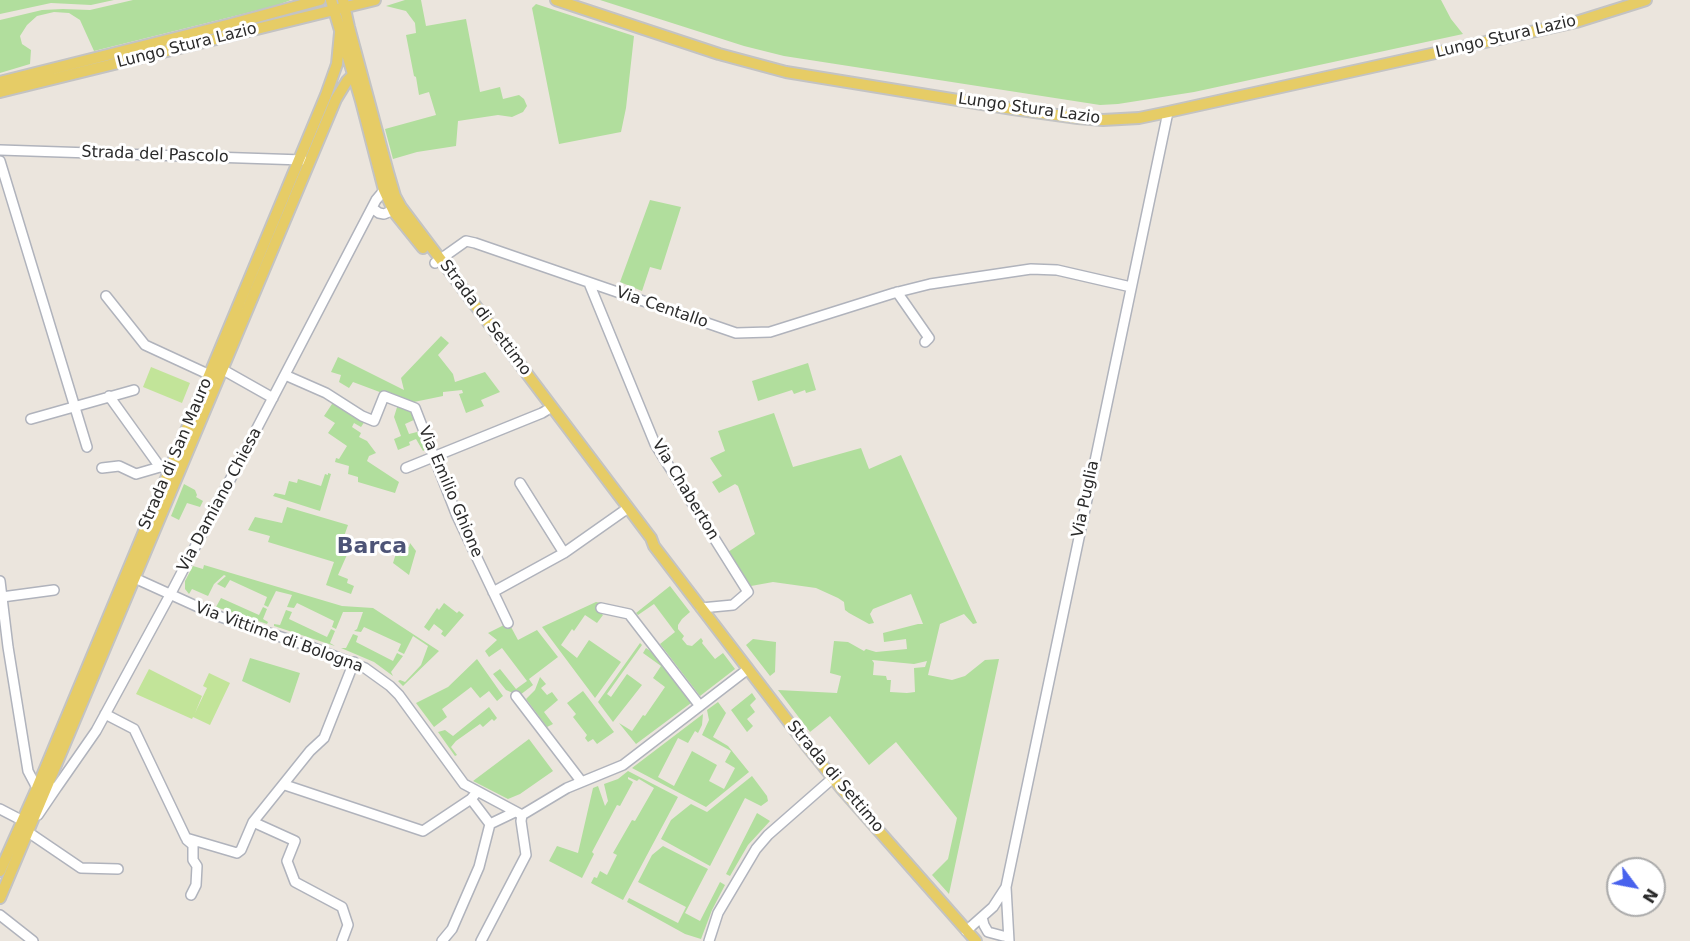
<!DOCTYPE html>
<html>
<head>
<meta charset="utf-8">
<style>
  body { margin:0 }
  #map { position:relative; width:1690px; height:941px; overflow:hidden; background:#ebe5dd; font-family:"DejaVu Sans",sans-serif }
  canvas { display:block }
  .north { position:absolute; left:1606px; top:857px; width:60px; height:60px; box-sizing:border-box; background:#fff; border:2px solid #aaa; border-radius:50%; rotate:122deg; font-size:16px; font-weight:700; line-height:24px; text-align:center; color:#2a2a2a }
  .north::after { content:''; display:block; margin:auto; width:21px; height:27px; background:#4862ed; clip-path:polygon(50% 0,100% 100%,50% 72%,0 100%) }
</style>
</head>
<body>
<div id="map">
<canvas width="1690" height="941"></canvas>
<div class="north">N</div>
</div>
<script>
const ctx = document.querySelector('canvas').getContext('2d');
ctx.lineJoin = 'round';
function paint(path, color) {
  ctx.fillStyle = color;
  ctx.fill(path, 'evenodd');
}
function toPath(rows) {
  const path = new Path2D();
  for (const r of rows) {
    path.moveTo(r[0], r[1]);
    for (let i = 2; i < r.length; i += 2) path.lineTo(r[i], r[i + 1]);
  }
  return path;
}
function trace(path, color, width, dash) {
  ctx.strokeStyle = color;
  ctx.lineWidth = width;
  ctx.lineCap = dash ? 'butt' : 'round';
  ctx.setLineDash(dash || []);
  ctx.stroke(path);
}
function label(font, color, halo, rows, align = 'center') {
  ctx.font = font + ' "DejaVu Sans",sans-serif';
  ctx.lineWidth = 6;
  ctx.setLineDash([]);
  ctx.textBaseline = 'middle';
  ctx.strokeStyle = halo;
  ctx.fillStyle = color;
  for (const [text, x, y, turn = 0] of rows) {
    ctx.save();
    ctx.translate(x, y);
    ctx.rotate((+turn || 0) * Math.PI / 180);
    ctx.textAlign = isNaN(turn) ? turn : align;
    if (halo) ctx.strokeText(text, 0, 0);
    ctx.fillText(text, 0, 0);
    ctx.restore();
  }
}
const green = toPath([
  [0,0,114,0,91,5,51,3,0,14],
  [133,0,291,0,275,6,94,51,80,20,69,13,54,12,37,16,27,25,20,36,22,44,31,50,30,64,0,73,0,20,42,10,63,9,90,10],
  [405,0,421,0,426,26,466,19,480,92,500,87,503,99,519,95,524,99,527,106,523,112,512,117,498,115,458,121,456,146,417,152,393,159,385,129,436,115,429,92,419,95,416,77,414,76,406,35,416,33,415,23,406,11,386,6],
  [600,0,1441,0,1451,19,1463,34,1194,92,1118,104,1100,105,784,56,744,46],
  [536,4,634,36,626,108,621,132,559,144,532,8],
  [650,200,681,207,661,270,650,267,642,291,620,282],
  [441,336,449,343,438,355,453,374,455,382,485,372,500,392,481,400,484,406,466,413,459,394,463,393,462,390,443,392,443,396,409,403,353,382,349,388,339,382,341,375,331,372,338,357,404,390,401,378],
  [808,363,816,390,806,393,805,390,794,394,792,390,758,401,752,381],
  [334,401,365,421,361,427,354,423,352,427,361,433,359,437,367,441,376,453,369,456,367,461,399,482,395,493,358,482,358,477,348,474,349,466,335,462,336,458,339,459,347,446,328,433,335,423,324,416],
  [398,404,413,410,416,419,405,424,409,434,421,431,427,449,423,451,416,439,409,442,410,445,398,450,394,439,401,436,394,417],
  [774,413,793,467,861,448,869,469,901,455,977,623,973,624,964,614,940,624,928,675,952,680,965,676,985,660,999,659,949,894,932,875,948,859,957,818,896,742,869,765,830,716,810,732,778,690,837,693,841,676,830,673,834,641,848,642,864,651,866,649,876,652,907,649,906,639,884,642,883,633,918,624,923,624,911,594,873,609,870,614,874,623,869,624,849,613,845,610,844,602,838,598,816,588,773,582,751,586,747,583,728,552,755,534,738,486,735,484,719,493,712,482,722,476,710,458,725,451,718,431],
  [872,660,914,664,927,661,925,667,914,668,915,692,907,693,890,692,891,680,887,680,886,676,873,675,874,663],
  [328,473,331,474,320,511,273,496,275,493,285,495,289,481,297,483,298,479,321,486,325,474,328,475],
  [184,484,195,490,197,495,196,497,203,501,200,507,187,503,179,520,171,516],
  [287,507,348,525,341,545,350,548,338,575,348,579,347,583,354,586,351,594,326,585,334,562,268,542,270,536,248,530,255,517,282,523],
  [400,541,406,542,405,546,409,547,410,543,416,551,409,575,393,563],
  [204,565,342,606,373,608,439,651,403,686,398,681,400,680,405,682,421,665,428,646,413,636,404,654,398,651,401,644,364,627,361,632,354,631,357,629,363,612,343,612,336,629,332,627,334,621,297,603,294,608,287,607,292,595,276,591,268,607,264,605,267,597,230,580,225,588,217,584,226,576,224,575,214,584,208,596,192,589,189,594,185,589,185,581,193,566,203,569],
  [670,586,690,612,682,619,678,625,678,629,684,636,682,639,687,645,692,646,701,638,703,641,702,643,715,659,723,653,735,669,700,696,660,644,675,632,654,604,638,615,636,613],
  [221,598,259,615,263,607,267,609,263,619,268,622,267,624,216,607],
  [596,602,602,603,600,612,603,615,597,623,585,615,574,631,572,629,561,645,577,658,589,640,621,662,595,698,542,627],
  [444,603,457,613,459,611,464,615,445,637,441,634,443,631,434,624,429,631,424,627,437,608,439,610],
  [286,610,292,612,289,619,327,637,331,629,335,631,330,643,335,646,274,626,274,624,280,625],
  [506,624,511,627,518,640,537,630,558,657,529,679,533,685,520,695,517,691,513,693,506,690,493,674,500,669,516,689,527,681,502,648,489,657,485,651,497,640,488,633],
  [353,634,358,636,356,642,393,661,397,653,403,656,391,672,393,676,374,662,341,648,346,648],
  [753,639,776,642,775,672,770,676,746,645],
  [640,643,642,645,607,694,611,697,627,674,642,685,613,722,598,702],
  [646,648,652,652,691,703,636,744,619,723,632,731,643,715,645,716,665,687,653,678,661,666,643,653],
  [250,658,300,673,290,703,242,681],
  [477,659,503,696,497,701,489,691,480,698,471,687,442,709,447,717,434,727,416,703,448,687],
  [540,677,546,684,541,688,547,695,552,692,558,700,544,712,553,724,547,727,526,699,535,690],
  [583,691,614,732,597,744,593,739,588,742,585,738,587,735,573,717,576,714,567,703],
  [752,693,756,699,750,705,755,712,747,719,753,726,747,732,731,710],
  [718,702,726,713,713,737,728,746,749,772,706,807,632,768,703,714,702,725,698,733,695,731,688,743,678,738,658,777,674,786,692,751,717,765,709,781,724,789,735,768,725,762,731,751,702,735,709,720,707,710],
  [489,707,497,718,494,721,492,719,483,727,480,724,456,741,451,747,457,755,455,756,438,732,445,730,453,736],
  [529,739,553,771,520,794,508,799,473,781],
  [628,771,678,797,623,900,591,883,594,877,597,878,600,871,607,875,617,855,613,853,632,820,635,821,654,788,639,779,637,781,628,777,628,779,633,782,620,806,617,805,592,852,594,854,582,878,549,861,557,846,578,853,593,788,598,786,605,806,608,801,604,784,618,779],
  [752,776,767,796,768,801,761,806,745,798,710,866,661,839,671,820,691,804,707,812],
  [757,813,770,821,748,845,730,876,726,874],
  [663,846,708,869,685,913,700,921,720,882,725,885,712,910,701,939,685,934,627,902,629,898,678,923,686,907,638,882,652,855]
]);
const pitch = toPath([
  [151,367,190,383,182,403,143,387],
  [149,669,202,696,195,713,207,688,203,686,209,673,230,683,210,725,193,717,192,719,136,694]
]);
const minor = toPath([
  [0,150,303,160],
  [0,161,87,447],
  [372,208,379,213,384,214,389,212,397,204],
  [435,263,466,241,475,243,736,333,770,332,894,293,930,284,1031,269,1057,270,1131,287],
  [589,283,655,444,748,592,733,605,701,608],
  [897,292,929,338,925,342],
  [106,296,145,345,210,375],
  [218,367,273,398],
  [285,375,326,393,362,416,374,421,384,396,415,408,457,516,508,623],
  [109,396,160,467],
  [31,419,134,390],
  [102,468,119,466,136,474,160,467,164,468],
  [406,468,542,413,552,407],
  [520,483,564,553],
  [130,576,218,616,314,648,365,668,390,686,399,695,464,784,522,815],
  [0,581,8,647,28,771,37,788,57,787,96,731,170,595,376,200,387,187],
  [493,592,564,553,628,508],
  [2,597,54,590],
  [601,608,629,614,700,706],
  [516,696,581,781],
  [105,714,134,729,186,838,237,853,241,850,253,822,310,751,324,738,354,662],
  [285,785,423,831,471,799,477,792],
  [0,809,27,823],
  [38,815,57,787],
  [522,815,567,788,623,765,748,669],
  [253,822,295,841,287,861,295,882,342,907,348,925,342,941],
  [490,824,515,812],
  [28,832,81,868,118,869],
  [187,840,193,845,193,860,197,866,196,885,191,895],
  [0,915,33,941],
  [982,917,984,925,988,932,1003,936],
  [966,931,993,907,1006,887],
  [442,941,452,929,479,867,490,824,471,799],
  [481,941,526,855,521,821,522,815],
  [709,941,718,913,756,849,768,835,833,778],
  [1009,941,1006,887,1168,112]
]);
const major = toPath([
  [331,0,361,101,384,190,394,212,423,248],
  [343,0,349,27,388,172,395,196,401,207,651,538,654,546,807,746,841,788,976,941],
  [556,0,719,54,786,72,1013,109,1078,118,1103,120,1139,118,1168,112,1576,22,1646,0],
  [0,82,231,24,320,0],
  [0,92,375,0],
  [0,871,37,788,326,95,337,64,340,33],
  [0,898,336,99,347,81,360,68]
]);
const streetNames = [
  ["Lungo Stura Lazio",1506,37,-13],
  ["Lungo Stura Lazio",187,46,-14],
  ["Lungo Stura Lazio",1029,109,8],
  ["Strada del Pascolo",155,155,2],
  ["Via Centallo",662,308,19],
  ["Strada di Settimo",485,318,53],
  ["Strada di San Mauro",176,454,-67],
  ["Via Chaberton",685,490,59],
  ["Via Emilio Ghione",450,492,67],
  ["Via Puglia",1086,499,-78],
  ["Via Damiano Chiesa",220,500,-62],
  ["Via Vittime di Bologna",279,638,20],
  ["Strada di Settimo",835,777,50]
];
const districtNames = [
  ["Barca",372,547]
];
paint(green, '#b1de9d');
paint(pitch, '#c2e499');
trace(minor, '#b0b3bc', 12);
trace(major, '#c3c3c3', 14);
trace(minor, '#fff', 9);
trace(major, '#e6cc66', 10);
label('16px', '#2a2a2a', '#fff', streetNames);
label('bold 22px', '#4d5477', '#fff', districtNames);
</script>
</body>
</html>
